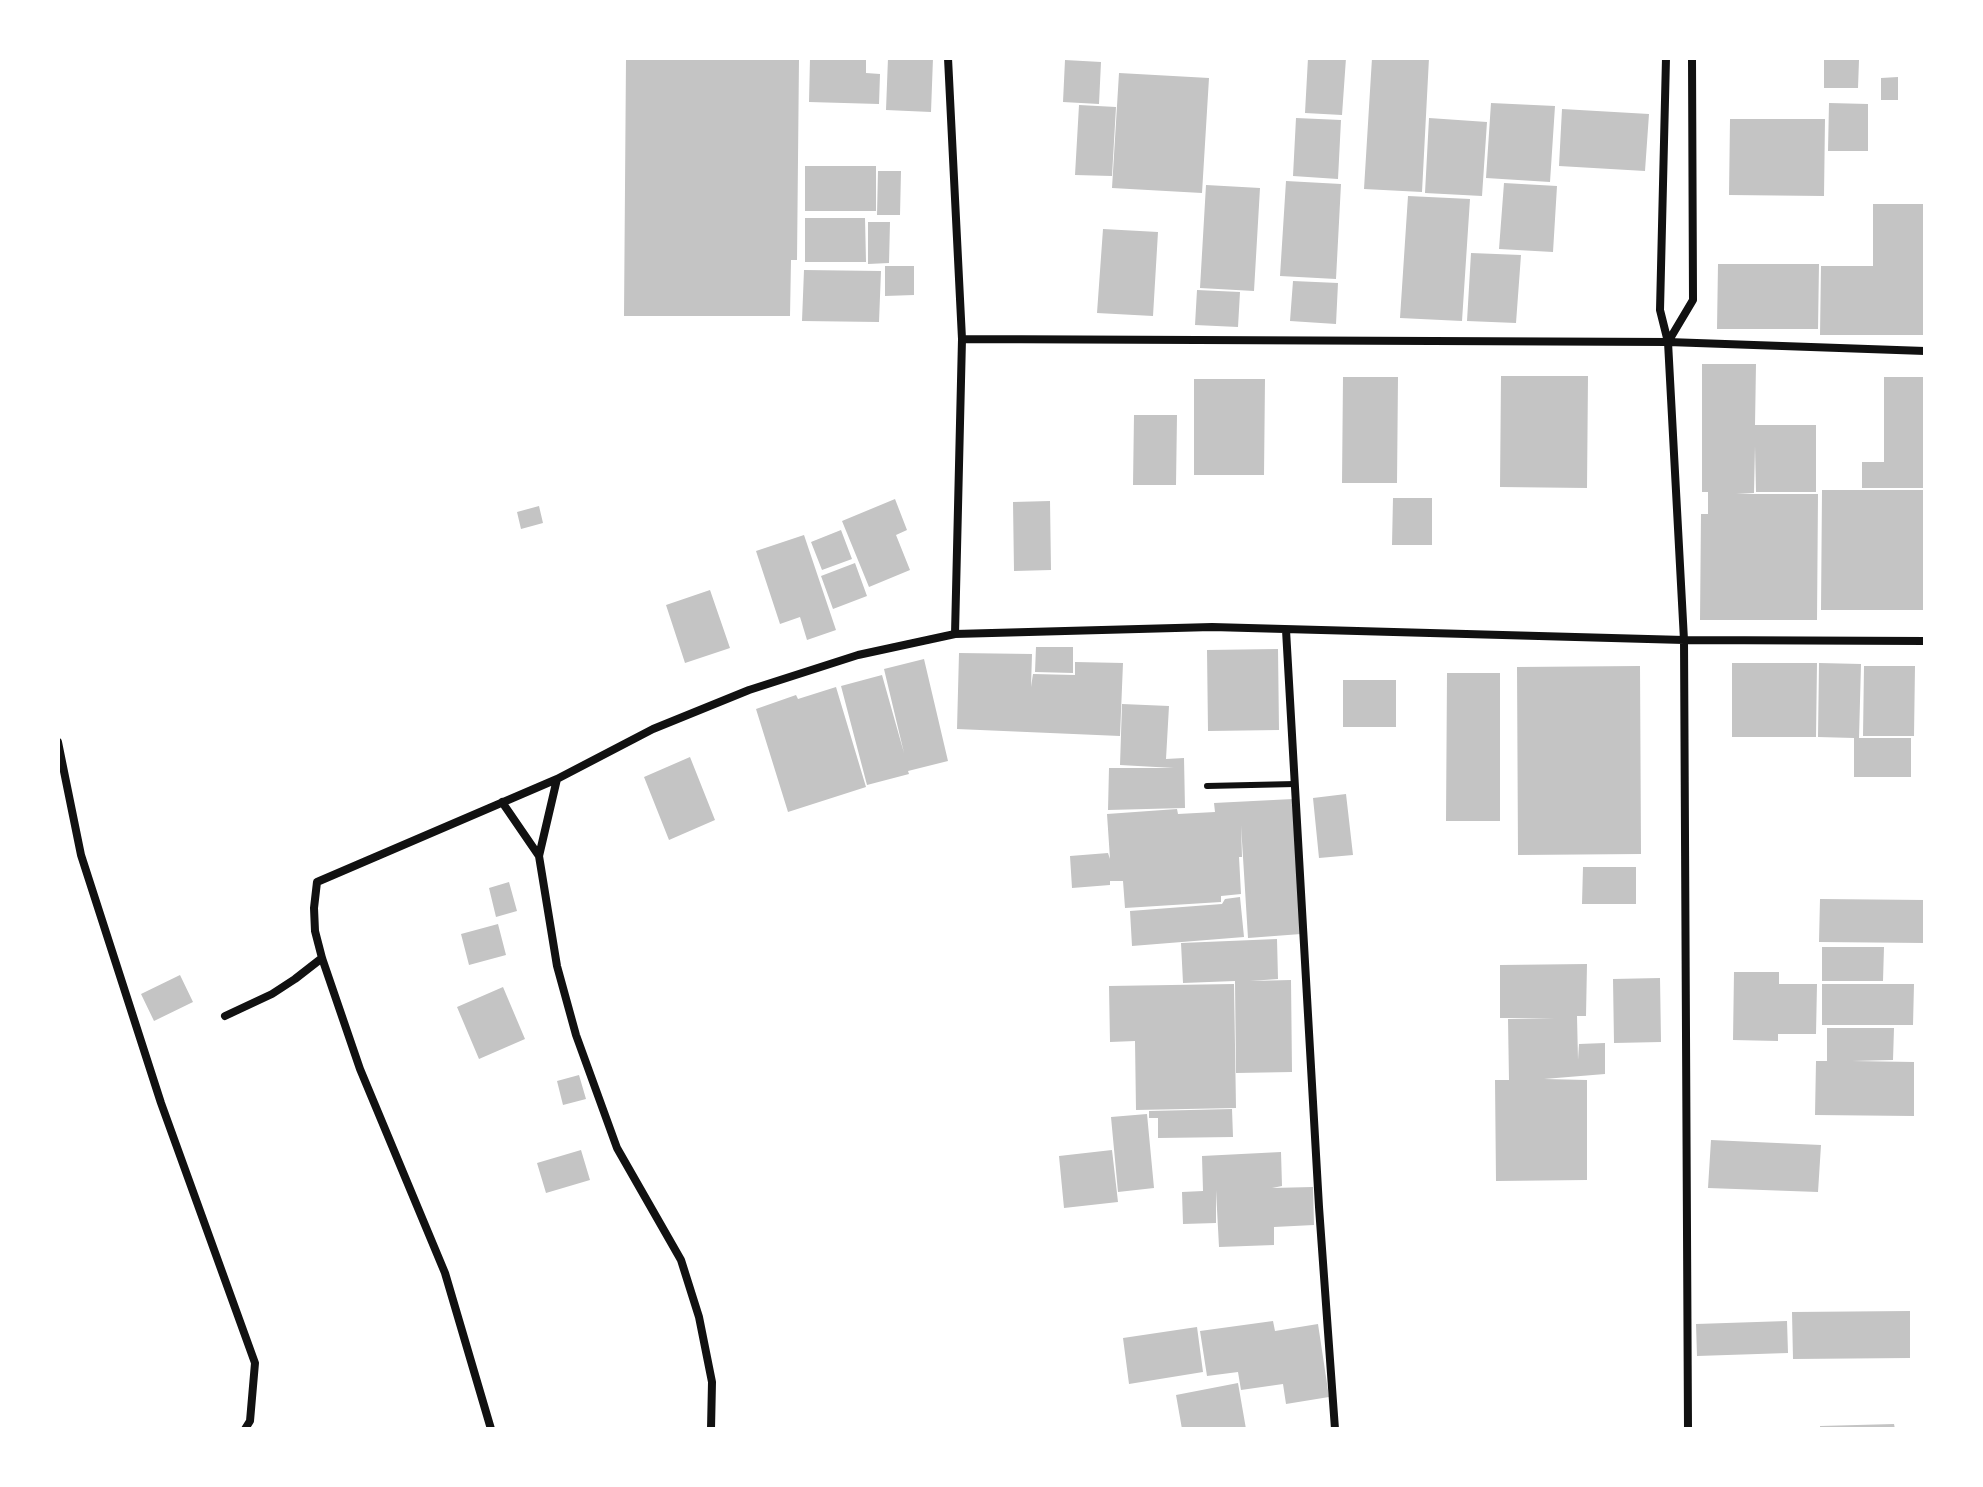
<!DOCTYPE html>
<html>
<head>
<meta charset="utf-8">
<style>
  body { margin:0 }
  #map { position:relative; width:1983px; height:1487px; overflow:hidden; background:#fff; font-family:"Open Sans",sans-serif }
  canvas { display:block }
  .frame { position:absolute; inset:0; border:60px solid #fff; pointer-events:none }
</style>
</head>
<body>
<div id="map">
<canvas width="1983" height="1487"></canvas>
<div class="frame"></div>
</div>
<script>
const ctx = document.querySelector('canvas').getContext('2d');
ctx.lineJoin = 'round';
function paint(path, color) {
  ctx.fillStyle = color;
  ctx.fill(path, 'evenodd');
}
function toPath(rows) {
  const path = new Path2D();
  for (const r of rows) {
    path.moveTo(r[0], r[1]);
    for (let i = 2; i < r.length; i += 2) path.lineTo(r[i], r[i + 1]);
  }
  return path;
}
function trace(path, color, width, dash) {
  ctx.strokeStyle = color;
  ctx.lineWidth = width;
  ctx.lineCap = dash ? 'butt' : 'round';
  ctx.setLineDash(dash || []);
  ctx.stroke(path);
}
const building = toPath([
  [626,58,799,58,797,260,791,260,790,316,624,316],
  [810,58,866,58,866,73,880,74,879,104,809,102],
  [888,58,933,58,931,112,886,110],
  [1308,58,1346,58,1342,115,1305,113],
  [1372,58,1429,58,1422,192,1364,189],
  [1065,60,1101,62,1099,104,1063,102],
  [1824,60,1859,60,1858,88,1824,88],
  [1119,73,1209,78,1202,193,1112,188],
  [1898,77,1898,100,1881,100,1881,78],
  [1491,103,1555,106,1550,182,1486,178],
  [1829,103,1868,104,1868,151,1828,151],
  [1079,105,1116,107,1112,176,1075,175],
  [1562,109,1649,114,1645,171,1559,166],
  [1296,118,1341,120,1338,179,1293,176],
  [1429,118,1487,122,1482,196,1425,193],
  [1730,119,1825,119,1824,196,1729,195],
  [805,166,876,166,876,211,805,211],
  [878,171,901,171,900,215,877,215],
  [1286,181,1341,184,1336,279,1280,276],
  [1504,183,1557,186,1553,252,1499,249],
  [1206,185,1260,188,1254,291,1200,288],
  [1408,196,1470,199,1462,321,1400,318],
  [1873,204,1925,204,1925,335,1820,335,1821,266,1873,266],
  [805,218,865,218,866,262,805,262],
  [868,222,890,222,889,263,868,264],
  [1103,229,1158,232,1153,316,1097,313],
  [1471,253,1521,255,1516,323,1467,321],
  [1718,264,1819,264,1818,329,1717,329],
  [885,266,914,266,914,295,885,296],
  [804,270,881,271,879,322,802,321],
  [1293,281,1338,283,1336,324,1290,321],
  [1197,290,1240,292,1238,327,1195,325],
  [1702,364,1756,364,1755,425,1816,425,1816,492,1756,492,1755,446,1754,493,1736,494,1818,494,1817,620,1700,620,1701,514,1708,514,1708,492,1702,492],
  [1501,376,1588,376,1587,488,1500,487],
  [1343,377,1398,377,1397,483,1342,483],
  [1884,377,1925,377,1925,488,1862,488,1862,462,1884,462],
  [1194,379,1265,379,1264,475,1194,475],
  [1134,415,1177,415,1176,485,1133,485],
  [1822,490,1925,490,1925,610,1821,610],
  [1393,498,1432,498,1432,545,1392,545],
  [895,499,907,530,896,535,910,570,869,587,842,521],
  [1050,501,1051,570,1014,571,1013,502],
  [539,506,543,523,521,529,517,512],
  [841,530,852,559,822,570,811,542],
  [804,535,836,630,807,640,800,617,780,624,756,551],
  [855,563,867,596,833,609,821,576],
  [710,590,730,648,685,663,666,605],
  [1036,647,1073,647,1073,673,1035,672],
  [1278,649,1279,730,1208,731,1207,650],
  [959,653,1032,654,1031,687,1033,674,1075,675,1075,662,1123,663,1120,736,957,729],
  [924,659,948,761,908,771,909,774,867,785,841,686,882,675,904,753,884,669],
  [1732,663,1817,663,1816,737,1732,737],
  [1819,663,1861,664,1859,738,1911,738,1911,777,1854,777,1854,738,1818,737],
  [1640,666,1641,854,1518,855,1517,667],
  [1864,666,1915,666,1914,736,1863,736],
  [1447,673,1500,673,1500,821,1446,821],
  [1343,680,1396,680,1396,727,1343,727],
  [836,687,866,787,788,812,756,709,796,695,798,699],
  [1122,704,1169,706,1166,759,1184,758,1185,808,1108,810,1109,768,1174,768,1120,765],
  [690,757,715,820,669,840,644,777],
  [1346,794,1353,855,1319,858,1313,798],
  [1293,799,1301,934,1248,938,1241,825,1242,857,1239,857,1241,894,1221,896,1221,902,1125,908,1123,881,1110,881,1110,885,1072,888,1070,856,1108,853,1110,859,1107,814,1177,809,1178,814,1215,812,1214,803],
  [1583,867,1636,867,1636,904,1582,904],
  [509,882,517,911,496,917,489,888],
  [1240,897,1244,937,1132,946,1130,911,1222,904,1225,899],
  [1820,899,1925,900,1925,943,1819,942],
  [498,924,506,955,469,965,461,934],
  [1277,939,1278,979,1250,981,1291,980,1292,1072,1236,1073,1235,981,1183,983,1181,943],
  [1822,947,1884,947,1883,981,1822,981],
  [1587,964,1586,1016,1577,1016,1578,1060,1579,1044,1605,1043,1605,1074,1544,1079,1587,1080,1587,1180,1496,1181,1495,1080,1509,1080,1508,1019,1555,1018,1500,1018,1500,965],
  [1734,972,1779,972,1779,984,1817,984,1816,1034,1778,1034,1778,1041,1733,1040],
  [180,975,193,1002,154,1021,141,994],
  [1660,978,1661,1042,1614,1043,1613,979],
  [1234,984,1236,1108,1136,1110,1135,1041,1110,1042,1109,986],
  [1822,984,1914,984,1913,1025,1822,1025],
  [503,987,525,1039,479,1059,457,1007],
  [1827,1028,1894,1028,1893,1060,1852,1061,1914,1062,1914,1116,1815,1115,1816,1061,1827,1061],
  [579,1075,586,1099,563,1105,557,1081],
  [1232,1109,1233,1137,1158,1138,1158,1118,1149,1118,1149,1111],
  [1147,1114,1154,1188,1118,1192,1111,1117],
  [1711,1140,1821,1145,1818,1192,1708,1188],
  [581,1150,590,1180,546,1193,537,1163],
  [1112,1150,1118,1202,1064,1208,1059,1156],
  [1281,1152,1282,1186,1272,1188,1313,1187,1314,1225,1274,1227,1274,1245,1219,1247,1216,1190,1216,1223,1183,1224,1182,1192,1203,1191,1202,1156],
  [1910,1311,1910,1358,1793,1359,1792,1312],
  [1273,1321,1275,1331,1318,1324,1329,1397,1286,1404,1283,1384,1241,1390,1238,1372,1207,1376,1200,1331],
  [1787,1321,1788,1353,1697,1356,1696,1324],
  [1197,1327,1203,1372,1129,1384,1123,1338],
  [1238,1383,1246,1429,1182,1429,1176,1395],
  [1894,1424,1895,1429,1820,1429,1820,1426]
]);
const service = toPath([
  [1207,786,1295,784]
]);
const minor = toPath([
  [948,58,962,339,955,634],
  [1666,58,1660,310,1668,342,1684,640,1688,1429],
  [962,339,1668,342,1925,351],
  [1668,342,1693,300,1692,58],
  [1286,630,1319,1207,1335,1429],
  [58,742,81,855,161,1103,255,1363,250,1421,245,1429],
  [557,779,539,856,557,966,576,1035,617,1148,681,1260,699,1317,712,1382,711,1429],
  [502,802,539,856],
  [225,1016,272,994,295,979,322,958],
  [491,1429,445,1273,360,1069,322,958,315,931,314,908,317,882,557,779,653,729,749,690,858,655,955,634,1212,627,1684,640,1925,641]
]);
paint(building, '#c4c4c4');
trace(service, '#111', 6);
trace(minor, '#111', 8);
</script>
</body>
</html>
